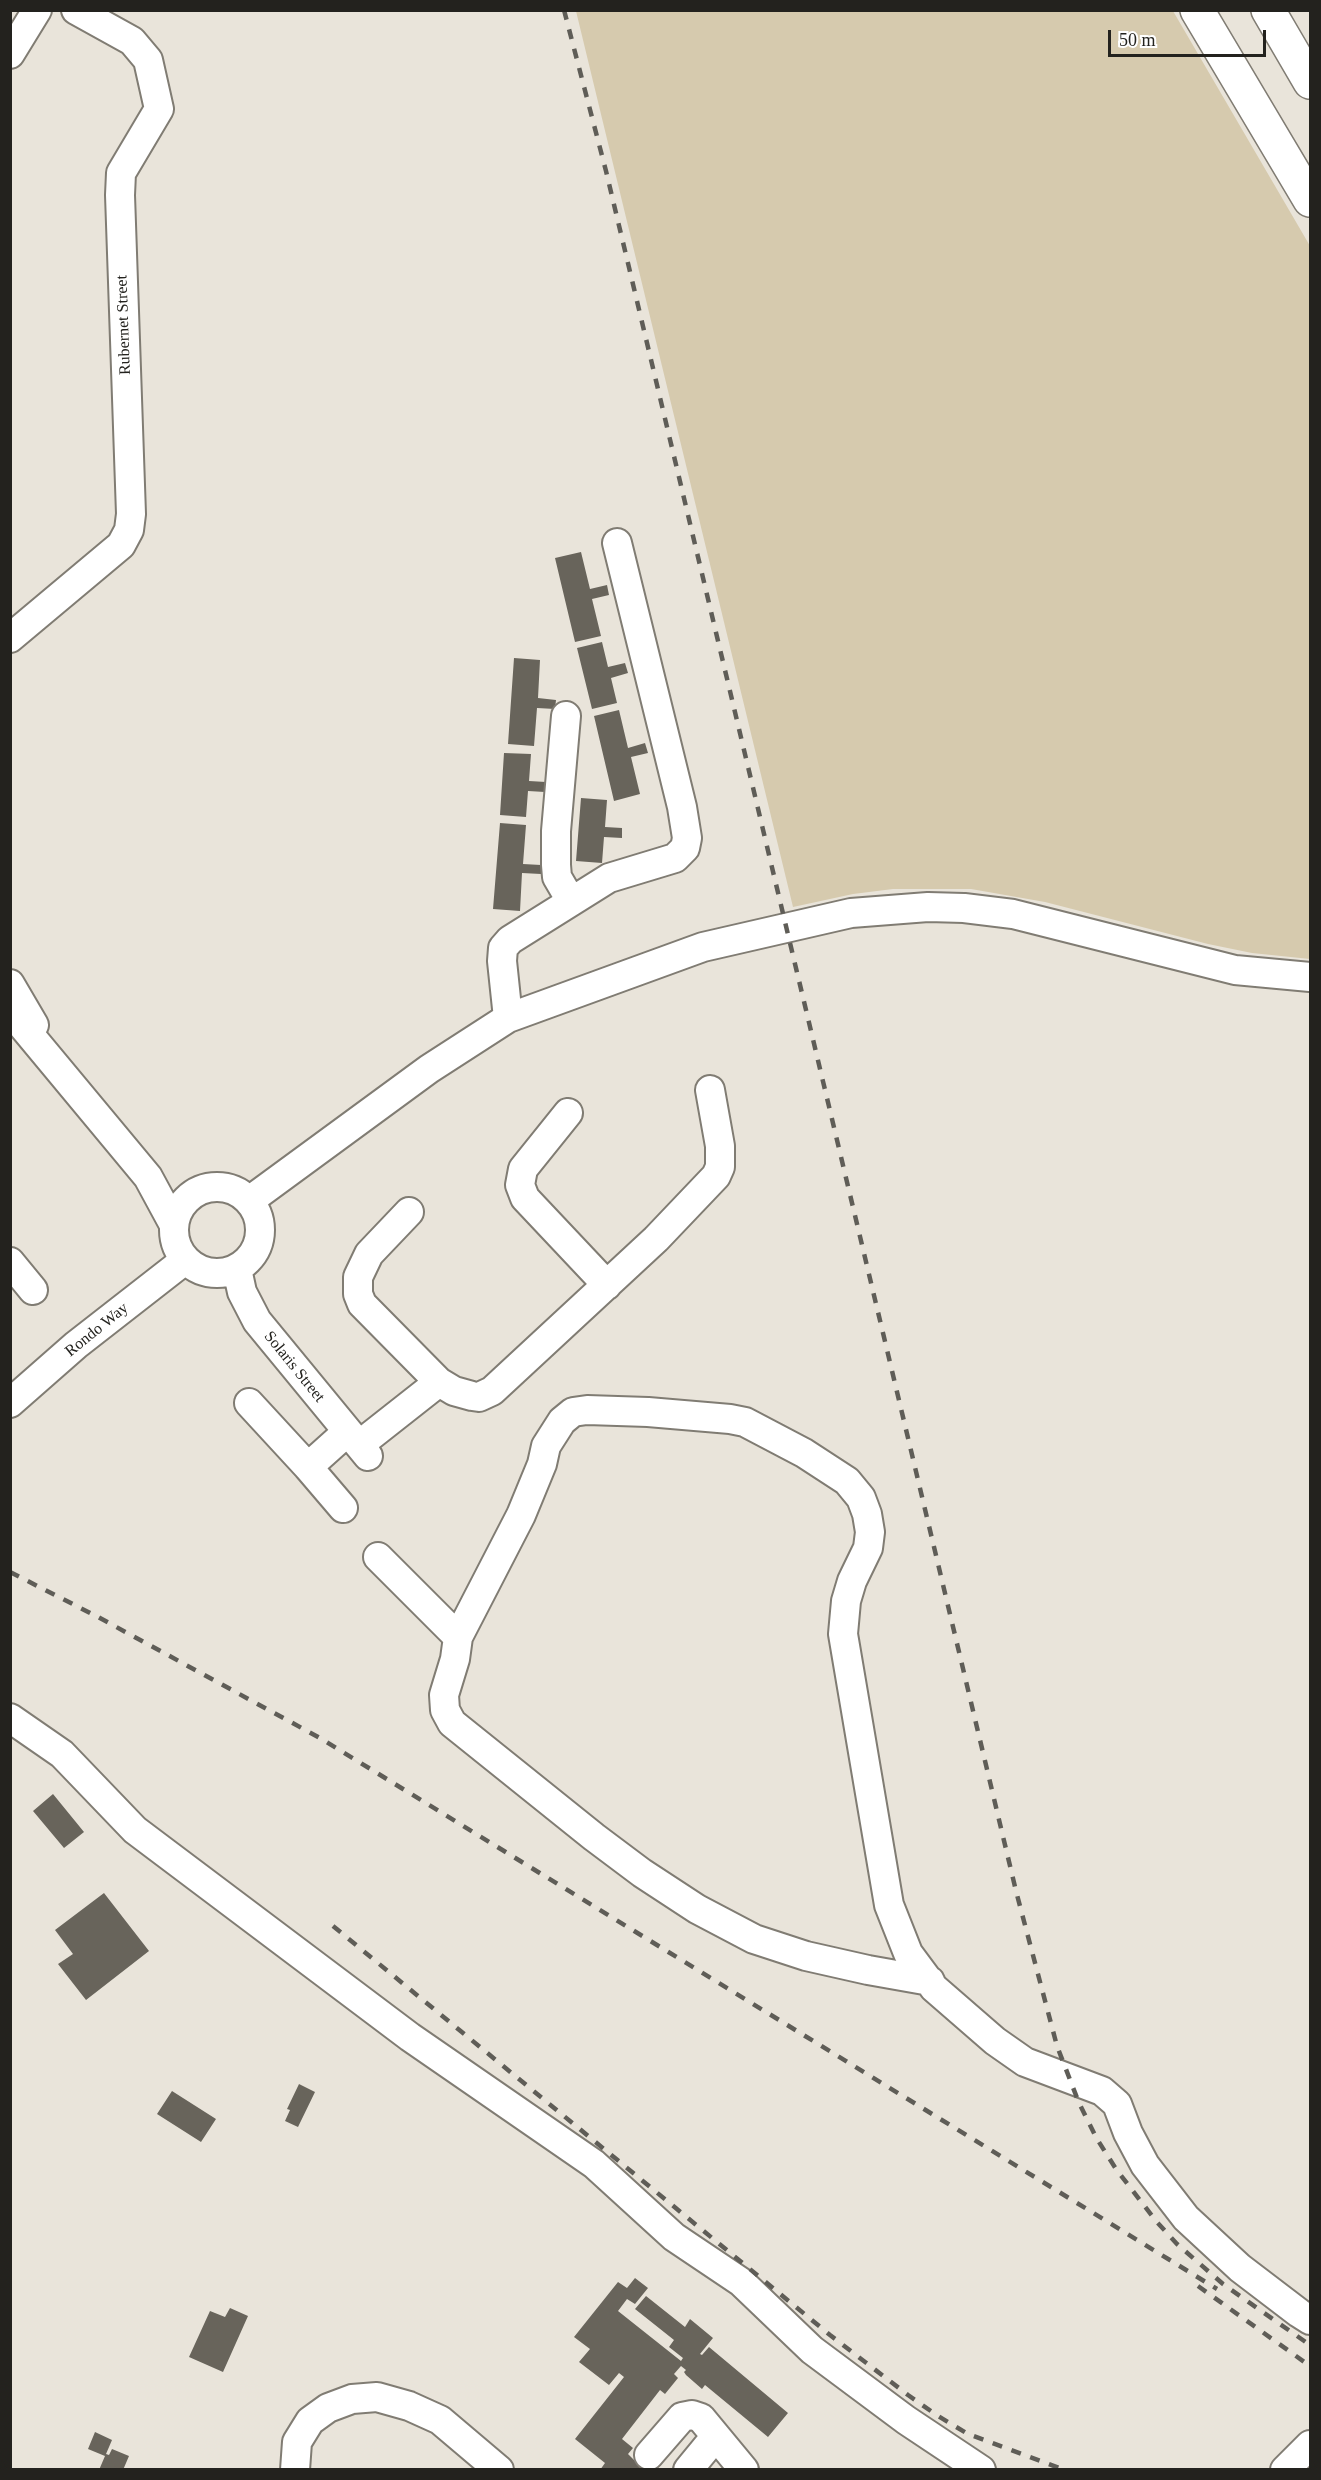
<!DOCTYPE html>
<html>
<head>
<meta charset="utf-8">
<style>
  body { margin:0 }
  #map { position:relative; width:1321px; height:2480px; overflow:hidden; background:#e9e4da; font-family:Georgia,serif }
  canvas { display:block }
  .frame { position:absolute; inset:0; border:12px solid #23221e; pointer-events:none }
  .scale { position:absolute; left:1108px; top:30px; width:158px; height:27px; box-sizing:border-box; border:3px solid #23221e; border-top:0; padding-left:8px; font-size:18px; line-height:21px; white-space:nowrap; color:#23221e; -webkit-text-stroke:4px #fff; paint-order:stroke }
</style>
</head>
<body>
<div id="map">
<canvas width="1321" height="2480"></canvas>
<div class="frame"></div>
<div class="scale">50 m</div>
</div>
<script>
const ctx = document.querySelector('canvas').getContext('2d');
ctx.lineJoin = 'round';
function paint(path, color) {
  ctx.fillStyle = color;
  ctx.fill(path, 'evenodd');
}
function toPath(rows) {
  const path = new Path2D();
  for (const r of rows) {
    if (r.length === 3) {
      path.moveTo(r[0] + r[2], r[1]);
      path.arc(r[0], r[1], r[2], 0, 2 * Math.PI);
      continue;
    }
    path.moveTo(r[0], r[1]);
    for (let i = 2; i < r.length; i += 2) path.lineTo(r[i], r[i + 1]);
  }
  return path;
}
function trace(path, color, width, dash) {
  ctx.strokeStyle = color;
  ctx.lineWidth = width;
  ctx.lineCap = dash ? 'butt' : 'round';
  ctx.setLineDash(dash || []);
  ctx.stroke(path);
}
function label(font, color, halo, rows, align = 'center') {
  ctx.font = font + ' Georgia,serif';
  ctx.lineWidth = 6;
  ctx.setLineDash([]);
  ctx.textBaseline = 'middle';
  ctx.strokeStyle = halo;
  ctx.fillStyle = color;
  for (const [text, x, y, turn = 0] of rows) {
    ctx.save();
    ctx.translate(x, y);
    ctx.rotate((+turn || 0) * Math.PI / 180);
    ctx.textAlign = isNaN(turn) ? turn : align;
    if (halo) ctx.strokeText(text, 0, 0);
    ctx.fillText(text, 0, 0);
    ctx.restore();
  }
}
const green = toPath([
  [576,11,1173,11,1310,246,1310,959,1252,953,1208,944,1045,902,971,889,893,889,853,894,793,907]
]);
const building = toPath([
  [581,552,590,589,607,585,609,595,592,599,601,636,575,642,555,558],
  [602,642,608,667,625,663,628,673,611,678,617,703,592,709,577,648],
  [514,658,540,660,538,698,556,700,555,709,537,708,534,746,508,744],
  [619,710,628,748,645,743,648,753,631,757,640,794,614,801,594,716],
  [504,753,531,754,529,781,546,782,545,792,528,791,526,817,500,815],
  [581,798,607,800,605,827,622,828,622,838,604,837,602,863,576,861],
  [500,823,526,825,523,864,541,865,541,874,522,873,520,911,493,909],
  [53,1794,84,1832,64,1848,33,1811],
  [104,1893,149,1951,86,2000,58,1964,73,1954,55,1930],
  [299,2084,315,2092,298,2127,285,2121,290,2110,287,2109],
  [172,2091,216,2119,201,2142,157,2114],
  [635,2278,648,2288,635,2304,627,2299,618,2311,681,2361,683,2358,669,2347,674,2340,635,2309,646,2296,685,2327,690,2319,713,2338,700,2354,702,2355,709,2347,788,2413,768,2437,705,2385,702,2389,686,2375,684,2372,686,2370,681,2366,674,2374,678,2378,665,2394,660,2390,622,2439,633,2448,628,2454,644,2470,600,2470,605,2463,575,2439,624,2377,619,2373,609,2385,579,2362,590,2349,574,2337,618,2282,627,2288],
  [230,2308,248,2316,223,2372,189,2357,210,2311,225,2317],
  [95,2432,112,2440,106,2454,109,2455,112,2449,129,2456,123,2470,99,2470,105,2456,88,2449]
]);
const minor = toPath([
  [10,54,37,10],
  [10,638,121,545,129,530,131,514,120,195,121,173,159,109,148,60,132,41,76,10],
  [566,716,556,831,556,865,557,877,571,901],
  [10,984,34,1025],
  [10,1011,148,1177,174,1225],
  [508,1018,502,961,503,948,510,940,609,878,675,858,685,848,687,838,682,807,617,543],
  [568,1113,523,1169,520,1185,525,1198,607,1285],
  [217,1230,43],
  [249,1201,429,1069,508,1018,703,947,851,913,928,907,964,908,1013,914,1235,970,1310,977],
  [409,1212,369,1254,358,1277,358,1294,362,1304,439,1382],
  [10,1262,33,1290],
  [237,1269,242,1292,257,1321,368,1456],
  [10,1403,76,1345,185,1260],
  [249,1403,308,1467,347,1432],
  [359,1445,439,1382,454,1391,472,1396,479,1397,492,1391,656,1239,716,1176,720,1167,720,1146,710,1090],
  [308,1467,343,1508],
  [378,1557,458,1637,455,1659,444,1695,445,1710,452,1723,594,1837,642,1873,697,1909,754,1939,806,1956,868,1970,930,1981],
  [458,1637,521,1515,542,1464,546,1446,562,1421,573,1412,587,1410,648,1412,730,1419,745,1422,804,1453,847,1481,861,1498,867,1514,870,1532,868,1548,852,1581,846,1601,843,1634,889,1905,908,1953,934,1988,995,2041,1025,2062,1102,2091,1117,2104,1128,2133,1145,2165,1186,2218,1240,2268,1299,2313,1310,2320],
  [10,1718,62,1754,135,1830,410,2037,594,2164,674,2237,741,2282,812,2350,906,2420,981,2470],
  [649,2455,682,2417,692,2415,701,2418,744,2470],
  [295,2470,297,2442,310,2421,328,2408,352,2399,377,2397,409,2406,440,2420,499,2470],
  [688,2470,716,2436],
  [1285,2470,1310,2445]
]);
const major = toPath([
  [1197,10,1310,200],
  [1268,10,1310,82]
]);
const rail = toPath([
  [564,10,606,171,1016,1891,1057,2046,1079,2103,1097,2139,1116,2169,1156,2221,1177,2244,1223,2284,1307,2343],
  [10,1572,98,1617,320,1738,1217,2289],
  [333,1926,830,2335,908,2395,938,2416,968,2434,1065,2470],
  [1198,2286,1310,2366]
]);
const streetNames = [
  ["Rubernet Street",124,325,-92],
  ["Rondo Way",97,1330,-39],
  ["Solaris Street",294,1367,51]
];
paint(green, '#d6caae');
paint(building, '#68645b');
trace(minor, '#807c73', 32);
trace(major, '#807c73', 36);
trace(minor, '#fff', 28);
trace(major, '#fff', 33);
trace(rail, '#5f5d57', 4.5, [10, 10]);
label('16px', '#23221e', '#fff', streetNames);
</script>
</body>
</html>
